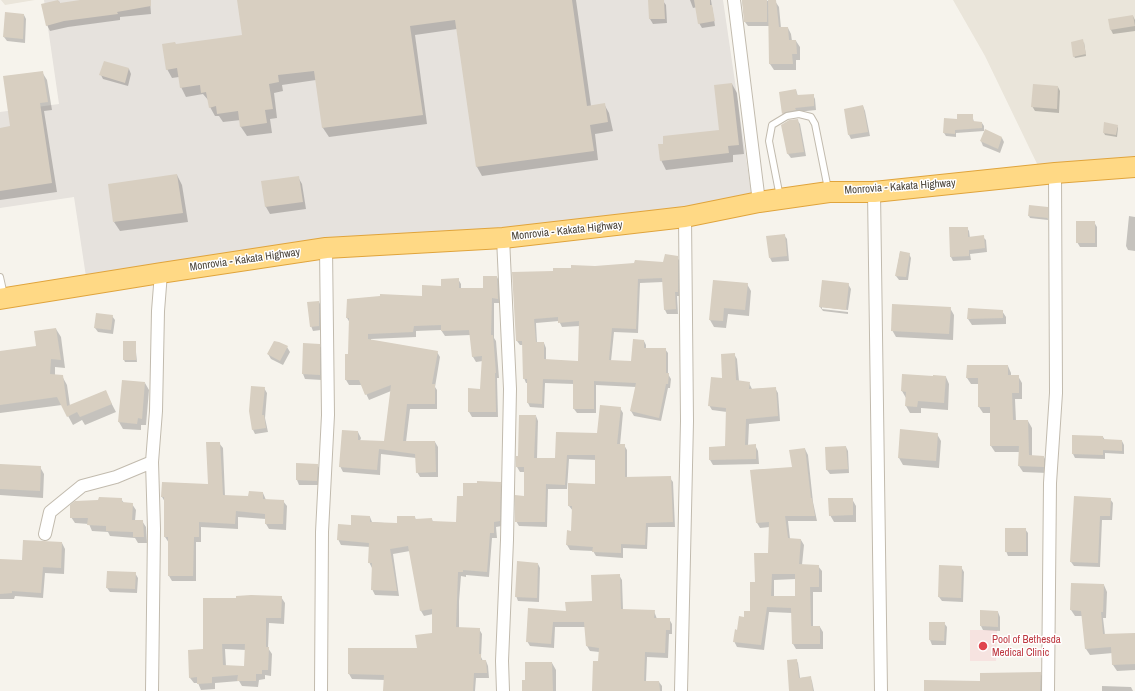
<!DOCTYPE html>
<html>
<head>
<meta charset="utf-8">
<style>
  body { margin:0 }
  canvas { display:block; background:#f6f3ec }
</style>
</head>
<body>
<canvas width="1135" height="691"></canvas>
<script>
const ctx = document.querySelector('canvas').getContext('2d');
ctx.lineJoin = 'round';
function paint(path, color) {
  ctx.fillStyle = color;
  ctx.fill(path, 'evenodd');
}
function toPath(rows) {
  const path = new Path2D();
  for (const r of rows) {
    path.moveTo(r[0], r[1]);
    for (let i = 2; i < r.length; i += 2) path.lineTo(r[i], r[i + 1]);
  }
  return path;
}
function trace(path, color, width, dash) {
  ctx.strokeStyle = color;
  ctx.lineWidth = width;
  ctx.lineCap = dash ? 'butt' : 'round';
  ctx.setLineDash(dash || []);
  ctx.stroke(path);
}
function label(font, color, halo, rows, align = 'center') {
  ctx.font = font + ' "Archivo Narrow",sans-serif';
  ctx.lineWidth = 3;
  ctx.setLineDash([]);
  ctx.textBaseline = 'middle';
  ctx.strokeStyle = halo;
  ctx.fillStyle = color;
  for (const [text, x, y, turn = 0] of rows) {
    ctx.save();
    ctx.translate(x, y);
    ctx.rotate((+turn || 0) * Math.PI / 180);
    ctx.textAlign = isNaN(turn) ? turn : align;
    if (halo) ctx.strokeText(text, 0, 0);
    ctx.fillText(text, 0, 0);
    ctx.restore();
  }
}
const residential = toPath([
  [1,0,35,0,5,5],
  [953,0,1135,0,1135,165,1040,170,985,56]
]);
const industrial = toPath([
  [44,0,723,0,752,198,88,290,74,197,0,208,0,112,59,104]
]);
const medical = toPath([
  [970,630,997,630,996,661,970,661]
]);
const shadow = toPath([
  [87,0,150,0,151,14,120,17,120,20,68,27,50,31,47,25,42,5,59,1,60,4],
  [238,0,576,0,591,106,604,104,609,113,613,131,595,134,598,160,482,176,477,167,457,29,415,35,427,124,329,137,323,128,316,80,282,85,283,91,274,93,277,118,270,119,272,133,247,136,241,127,241,120,223,122,219,116,215,116,210,107,209,101,203,94,186,97,181,87,179,77,172,78,167,69,176,45,243,36],
  [690,0,711,0,715,26,702,28,699,23,697,7,693,8],
  [742,0,775,1,779,7,781,28,788,28,791,34,792,41,796,41,800,47,800,60,796,60,796,70,774,70,770,64,770,26,748,26,745,22],
  [649,1,663,1,666,5,667,23,653,24,650,19],
  [24,15,26,19,25,43,7,41,4,37],
  [1133,16,1135,20,1135,31,1113,34,1111,30,1109,20],
  [1084,42,1086,56,1075,58,1074,56],
  [129,69,131,74,128,86,103,79,101,75],
  [42,72,47,80,52,110,44,111,57,192,0,200,0,129,12,127],
  [732,84,737,93,744,154,733,155,733,162,666,170,661,160,720,131],
  [1058,87,1060,91,1059,113,1035,111,1032,106],
  [796,90,798,96,813,95,815,99,816,110,797,112,785,117,783,114],
  [863,106,865,111,870,136,851,139,849,135],
  [972,115,974,122,982,123,984,126,984,131,956,133,956,137,946,136,944,133,958,120],
  [797,120,800,124,806,156,791,158,788,154,782,125],
  [1117,126,1118,128,1117,137,1105,135,1104,133],
  [1002,138,1004,142,1000,153,983,146,981,141],
  [177,175,182,185,188,222,120,231,114,222],
  [298,177,302,184,306,209,270,214,266,207,262,182],
  [1047,208,1048,220,1030,218,1029,216],
  [1129,216,1135,217,1135,251,1128,250,1126,246],
  [1094,222,1097,227,1097,247,1080,247,1077,242],
  [967,228,969,231,970,238,983,237,986,240,987,252,970,254,971,260,953,261,951,257],
  [784,235,787,239,789,261,772,262,770,258],
  [900,252,909,254,911,258,908,280,899,280,896,276],
  [677,257,680,262,680,296,677,296,678,314,667,314,665,310,663,282,640,283,638,333,614,332,611,361,632,362,644,341,646,345,646,349,665,349,668,353,668,374,671,379,670,388,668,388,661,421,634,416,631,411,636,387,596,385,596,413,577,413,574,409,574,384,545,383,544,408,530,407,528,403,528,383,526,383,524,378,523,345,520,345,517,341,554,272,595,267,664,263],
  [559,321,562,327,580,326,579,362,546,360,546,348,544,343,537,343,536,323],
  [497,277,500,283,501,303,494,303,494,338,496,341,499,378,497,378,498,417,472,417,469,412,481,390,483,361,476,362,473,357,471,335,445,336,441,330,416,331,416,337,371,339,371,341,437,352,440,357,435,387,437,390,437,409,410,409,406,442,435,442,438,447,438,477,420,477,417,472,416,458,381,454,380,475,343,472,340,466,358,432,361,438,360,441,385,442,391,391,369,400,362,385,349,385,346,380,349,355,350,323,347,318,347,300,423,297,458,279,461,284,461,289,484,289],
  [747,284,751,291,749,316,728,314,726,328,714,327,710,320],
  [848,284,851,289,848,310,822,307,822,309,848,312,848,314,823,311,820,307],
  [319,302,321,306,321,330,313,331,311,326],
  [950,308,954,315,953,340,896,337,892,330],
  [1002,311,1006,317,1006,324,972,325,968,319],
  [112,316,115,320,113,334,98,332,95,328],
  [56,329,61,337,65,368,55,367,55,376,62,376,67,385,70,406,105,391,116,412,85,425,82,420,73,425,62,405,0,413,0,352,37,347],
  [135,342,137,362,125,362,124,360],
  [279,343,287,347,290,352,283,365,271,359,268,354],
  [304,344,319,345,322,349,322,380,305,379,303,374],
  [734,354,737,359,739,381,749,383,752,389,775,388,778,393,780,421,749,424,748,446,755,445,758,451,759,464,713,465,710,460,726,447,727,412,712,410,709,405,724,380],
  [1008,366,1011,373,1011,376,1018,376,1022,383,1022,399,1015,399,1016,421,1028,421,1032,428,1032,456,1044,457,1047,463,1047,473,1023,472,1019,466,1020,452,995,452,991,446,991,413,983,413,979,407,979,384,971,384,967,378],
  [946,377,949,384,948,410,921,408,921,413,910,413,906,406,906,398,902,391],
  [145,383,149,390,146,425,141,425,141,430,123,429,119,422],
  [264,388,267,393,265,418,268,432,255,434,253,430],
  [620,408,623,413,620,445,624,445,627,450,627,478,670,478,673,482,675,527,648,527,647,549,623,548,623,558,596,556,593,551,570,550,567,545,572,532,573,511,569,506,596,485,596,460,569,459,567,489,548,489,547,527,519,526,516,521,525,497,525,472,520,472,517,467,519,457,536,416,538,421,537,459,556,459,598,434],
  [937,434,941,441,939,468,903,465,899,458],
  [1073,436,1103,437,1105,440,1122,441,1124,445,1124,454,1105,453,1105,459,1075,458,1073,454],
  [219,443,223,448,225,496,249,497,263,493,266,500,283,501,287,506,286,530,269,529,266,524,266,519,238,517,238,529,201,527,201,542,196,542,196,581,172,581,169,576,169,543,165,537,165,502,162,497,163,483,209,485],
  [846,447,848,451,849,473,830,474,827,470],
  [805,449,808,455,813,502,817,521,788,521,790,539,801,540,804,545,802,565,818,566,822,571,822,592,813,592,813,627,820,627,823,632,823,649,796,649,793,644,792,613,769,612,764,650,737,647,734,641,744,618,751,612,756,583,769,554,770,527,760,528,757,523,751,470,793,468],
  [796,579,796,597,774,597,774,580],
  [297,464,317,465,320,469,319,485,299,485,297,480],
  [0,465,40,467,44,474,43,498,0,495],
  [500,483,503,488,502,526,496,527,497,538,492,538,489,577,466,575,466,577,461,576,459,601,459,628,479,629,482,634,481,657,483,661,486,661,488,666,489,678,476,678,475,691,384,691,385,680,352,679,349,674,349,649,418,649,433,634,433,614,424,616,421,611,410,551,393,554,399,596,375,595,372,589,373,568,372,568,369,562,370,547,341,545,338,539,352,526,370,517,372,522,398,524,415,517,416,520,432,519,433,522,457,523,464,497],
  [121,499,124,503,132,504,136,510,135,521,142,521,146,527,147,543,138,543,135,538,110,536,108,532,92,531,89,524,75,523,71,517],
  [852,499,856,506,856,522,834,522,830,515],
  [1110,499,1113,503,1112,520,1102,520,1100,567,1074,566,1071,562],
  [1025,529,1028,533,1028,556,1008,556,1006,551],
  [62,543,65,549,64,574,45,573,43,598,15,596,14,599,0,599,0,560,23,561],
  [538,564,540,568,539,602,518,601,516,596],
  [961,567,964,572,963,602,942,601,939,597],
  [135,573,138,578,137,593,110,592,107,588],
  [619,575,622,580,623,610,654,611,657,619,669,619,672,624,672,634,669,634,668,658,647,657,646,682,659,682,662,686,662,691,593,691,599,662,599,652,590,651,587,646,586,627,555,627,554,648,530,646,527,641,529,609,567,612,593,602],
  [1104,585,1107,592,1106,618,1103,618,1105,635,1135,639,1135,670,1117,671,1113,665,1113,653,1090,655,1086,649,1083,616,1075,616,1071,610],
  [281,597,285,603,284,624,269,623,268,648,272,654,271,676,265,675,265,679,259,680,258,687,242,686,239,681,215,683,215,689,201,690,198,683,194,683,190,678,204,650],
  [225,649,246,650,245,667,226,666],
  [998,612,1000,617,1000,631,983,630,981,626],
  [930,623,944,623,947,627,946,645,932,645,930,640],
  [796,660,798,663,800,678,810,677,812,681,814,691,790,691],
  [552,663,556,670,556,691,523,691,526,682],
  [1040,673,1044,679,1044,691,925,691],
  [1102,686,1131,687,1133,691,1102,691]
]);
const building = toPath([
  [58,0,60,3,80,0,151,0,151,6,117,12,118,14,64,21,46,26,41,4],
  [237,0,572,0,587,106,605,103,608,122,590,125,594,151,476,167,455,20,410,26,423,115,322,128,314,71,278,75,279,82,269,84,273,109,265,110,267,123,240,127,238,111,217,114,216,106,209,108,206,92,201,93,200,85,180,88,177,68,166,70,162,44,175,42,176,44,242,35],
  [648,0,664,0,665,19,649,19],
  [694,0,710,0,710,5,712,5,715,21,698,24],
  [742,0,767,0,767,22,744,22],
  [768,0,776,0,779,27,788,27,789,40,796,40,797,54,792,54,793,64,769,64],
  [5,12,24,14,23,39,3,37],
  [1133,15,1135,26,1110,30,1108,19],
  [1083,39,1086,54,1073,57,1071,42],
  [104,61,129,68,125,83,99,75],
  [43,71,48,102,40,103,52,183,0,191,0,128,10,126,3,76],
  [732,83,739,145,728,146,729,153,660,161,658,144,663,144,663,136,719,130,714,85],
  [1033,84,1058,86,1057,109,1031,107],
  [796,89,797,95,814,94,814,106,795,108,796,110,786,112,782,114,779,92],
  [863,105,868,132,848,135,844,109],
  [957,114,973,114,973,121,982,122,982,128,955,130,955,134,943,133,944,118,957,119],
  [798,119,804,152,787,154,781,125,789,120],
  [1104,122,1118,125,1116,135,1103,133],
  [985,129,1002,137,998,149,980,141],
  [177,174,183,213,113,222,108,184],
  [299,176,303,202,265,207,261,181],
  [1029,205,1048,207,1048,218,1028,216],
  [1076,221,1095,221,1095,243,1076,243],
  [949,227,968,227,968,237,984,235,985,248,969,250,969,256,950,257],
  [785,234,787,256,769,258,766,236],
  [900,251,910,253,906,277,895,276],
  [665,254,678,256,678,292,675,292,676,309,664,310,662,278,638,279,636,329,612,328,609,360,631,361,633,339,644,340,644,348,666,348,666,373,669,373,668,384,666,384,659,418,630,411,636,383,594,381,594,409,573,409,573,380,543,379,542,404,527,403,527,379,523,379,522,341,516,341,512,272,553,271,553,268,571,268,571,265,595,266,634,263,635,260,663,262],
  [558,317,558,323,579,321,578,361,544,359,544,342,536,342,534,319],
  [483,276,497,276,498,299,492,298,491,335,493,335,496,373,495,373,496,412,468,412,468,388,480,389,482,356,472,357,469,330,441,331,441,325,414,326,413,332,368,334,368,339,438,351,432,384,435,384,435,404,407,404,403,441,435,441,436,472,416,473,415,454,379,449,377,470,339,467,342,430,358,431,358,440,384,441,391,385,365,395,359,380,345,380,345,354,348,354,349,318,346,318,347,299,380,296,380,294,422,296,422,285,441,286,441,279,459,278,459,288,483,288],
  [713,280,748,283,745,310,724,308,723,321,709,320],
  [822,280,849,283,846,310,819,307],
  [319,301,319,326,310,327,307,302],
  [892,304,951,307,949,334,891,331],
  [968,308,1003,310,1003,318,967,319],
  [96,313,113,315,111,330,94,328],
  [56,328,61,360,51,359,50,374,63,375,67,406,106,390,112,404,80,417,77,412,67,417,57,397,0,405,0,351,36,346,34,331],
  [123,341,136,341,136,360,123,360],
  [274,341,279,342,288,346,280,361,267,354],
  [303,343,320,344,320,375,302,374],
  [735,353,736,380,750,382,749,389,776,387,778,416,746,419,745,445,756,444,756,459,709,460,709,447,725,446,726,408,708,406,711,377,722,378,721,354],
  [967,365,1008,365,1008,375,1019,375,1019,393,1012,393,1013,420,1028,420,1029,455,1044,456,1044,467,1018,466,1019,446,990,446,990,407,978,407,978,378,966,378],
  [902,374,933,376,933,375,946,376,944,403,918,401,917,407,905,406,906,392,901,391],
  [122,380,145,382,142,419,138,418,137,424,118,422],
  [251,386,265,387,262,415,264,415,266,428,252,430,249,411],
  [600,405,621,407,617,444,625,444,625,477,671,476,673,522,646,523,645,545,621,544,621,553,592,552,593,547,566,545,567,530,571,531,572,506,568,506,568,483,595,484,595,455,567,455,565,485,546,484,545,522,515,522,515,495,524,496,524,467,516,467,516,456,518,456,519,415,536,415,534,458,555,458,556,432,597,433],
  [900,429,938,433,936,461,898,458],
  [1072,435,1103,436,1103,439,1122,440,1122,451,1103,450,1103,455,1072,454],
  [206,442,220,442,223,495,248,496,249,491,263,492,263,499,284,500,283,524,265,524,265,514,236,511,235,524,199,522,199,537,194,537,193,576,168,576,168,537,164,537,164,497,161,497,162,482,208,484],
  [846,446,848,469,826,470,825,447],
  [805,448,811,498,812,498,815,516,785,516,788,538,801,539,799,564,819,565,819,587,810,587,811,626,820,626,820,644,792,644,791,608,767,607,761,645,733,642,735,629,737,630,739,616,744,617,744,611,750,611,750,582,755,582,754,553,768,553,769,522,756,523,750,470,792,467,789,450],
  [772,574,795,574,795,596,771,596],
  [296,463,318,464,317,481,296,480],
  [0,464,41,466,40,491,0,489],
  [477,481,501,482,500,521,494,522,494,533,490,533,487,572,463,570,463,572,458,572,456,627,480,628,479,654,481,654,481,660,486,660,487,673,474,673,473,691,383,691,384,675,348,674,348,648,417,648,415,635,432,633,432,609,420,611,408,546,390,549,397,591,371,590,372,563,368,563,369,543,337,540,338,524,351,525,351,515,370,516,370,522,397,523,397,516,415,516,415,519,432,518,432,521,456,522,457,496,463,496,463,483,477,483],
  [1074,496,1111,498,1110,516,1100,516,1098,563,1070,562],
  [99,497,122,498,122,502,133,503,132,520,143,520,144,537,133,537,133,532,106,531,106,526,87,525,88,518,70,518,70,505,75,501,98,500],
  [828,498,853,498,853,515,829,516],
  [1005,528,1026,528,1026,552,1005,552],
  [23,540,62,542,61,568,43,567,41,593,12,591,12,593,0,594,0,559,22,560],
  [517,561,538,563,537,598,515,597],
  [939,565,962,566,961,598,938,597],
  [107,571,136,572,135,589,106,588],
  [620,574,621,609,655,610,654,618,670,618,670,630,666,630,665,653,645,652,644,681,659,681,660,691,592,691,593,661,598,661,599,648,586,646,584,622,553,622,551,644,526,642,528,608,566,611,565,602,592,601,591,575],
  [1071,583,1104,584,1103,612,1101,612,1103,634,1135,633,1135,664,1112,665,1111,647,1085,649,1081,611,1070,610],
  [251,595,282,596,281,618,266,618,266,647,269,647,268,670,262,670,262,674,256,674,256,681,237,681,238,675,212,677,212,683,197,684,197,677,189,678,188,650,203,649,203,598,236,598,236,596],
  [222,644,245,644,244,666,223,665],
  [980,610,998,611,998,627,980,626],
  [929,622,945,622,944,641,929,640],
  [797,659,799,678,811,676,813,691,789,691,787,660],
  [525,662,552,662,553,691,522,691,522,680,525,680],
  [1041,672,1040,691,924,691,924,680,980,681,980,673]
]);
const service = toPath([
  [780,197,769,141,772,125,787,116,799,114,811,117,815,124,828,189],
  [0,277,4,295]
]);
const minor = toPath([
  [734,0,759,202],
  [874,192,881,691],
  [45,534,50,512,82,486,116,477,152,462],
  [152,691,154,529,152,462,156,411,158,311,161,273],
  [321,691,322,532,328,415,326,248],
  [503,691,502,661,507,540,510,389,503,238],
  [681,691,687,421,685,217],
  [1048,691,1050,483,1056,393,1055,173]
]);
const trunk = toPath([
  [0,299,161,273,326,248,503,238,685,217,759,202,829,192,874,192,1055,173,1135,167]
]);
const markers = [
  [983,646,5,"#e0444e"]
];
const streetNames = [
  ["Monrovia - Kakata Highway",900,187,-4],
  ["Monrovia - Kakata Highway",567,231,-6],
  ["Monrovia - Kakata Highway",245,260,-8]
];
const healthNames = [
  ["Pool of Bethesda",992,640],
  ["Medical Clinic",992,653]
];
paint(residential, '#eae5da');
paint(industrial, '#e6e2dd');
paint(medical, '#f6e3e0');
paint(shadow, '#0003');
paint(building, '#d8cfc1');
trace(service, '#c2bbae', 8);
trace(minor, '#c2bbae', 14);
trace(trunk, '#e0a43c', 22);
trace(service, '#fff', 6);
trace(minor, '#fff', 12);
trace(trunk, '#ffd985', 20);
for (const [x, y, r, color] of markers) {
  const dot = new Path2D();
  dot.arc(x, y, r, 0, 2 * Math.PI);
  ctx.fillStyle = color;
  ctx.fill(dot);
  trace(dot, '#fff', 1.5);
}
label('11px', '#4b4439', '#fff', streetNames);
label('11px', '#be3a42', '#fff', healthNames, 'left');
</script>
</body>
</html>
